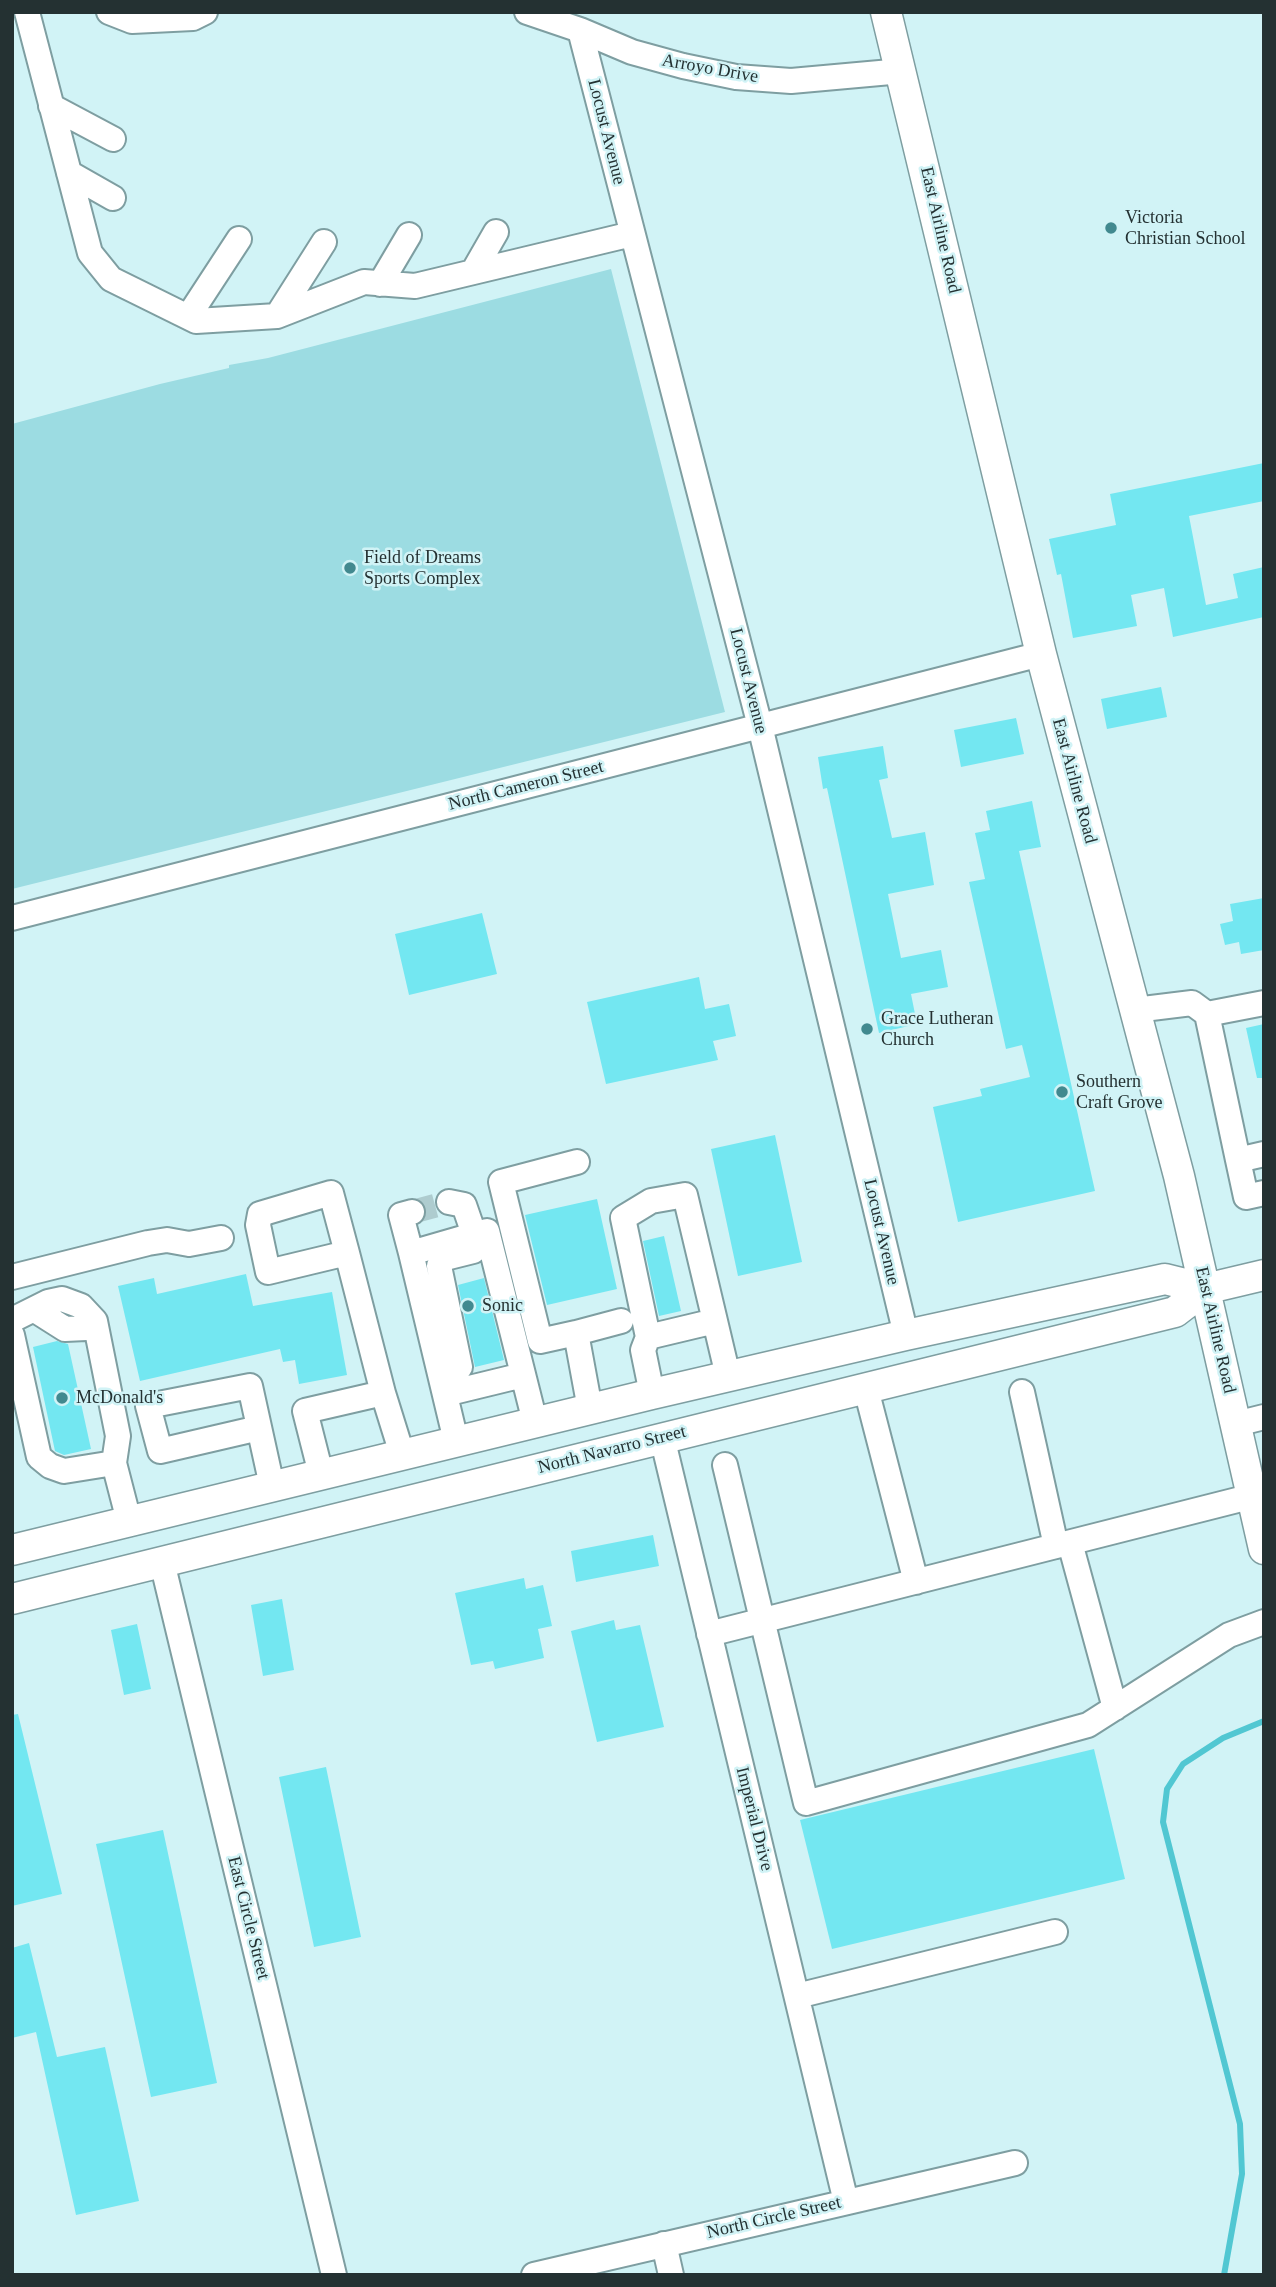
<!DOCTYPE html>
<html>
<head>
<meta charset="utf-8">
<style>
  body { margin:0 }
  #map { position:relative; width:1276px; height:2287px; overflow:hidden; background:#d1f3f6; font-family:"Times New Roman",serif }
  canvas { display:block }
  .frame { position:absolute; inset:0; border:14px solid #243132; pointer-events:none }
</style>
</head>
<body>
<div id="map">
<canvas width="1276" height="2287"></canvas>
<div class="frame"></div>
</div>
<script>
const ctx = document.querySelector('canvas').getContext('2d');
ctx.lineJoin = 'round';
function paint(path, color) {
  ctx.fillStyle = color;
  ctx.fill(path, 'evenodd');
}
function toPath(rows) {
  const path = new Path2D();
  for (const r of rows) {
    path.moveTo(r[0], r[1]);
    for (let i = 2; i < r.length; i += 2) path.lineTo(r[i], r[i + 1]);
  }
  return path;
}
function trace(path, color, width, dash) {
  ctx.strokeStyle = color;
  ctx.lineWidth = width;
  ctx.lineCap = dash ? 'butt' : 'round';
  ctx.setLineDash(dash || []);
  ctx.stroke(path);
}
function label(font, color, halo, rows, align = 'center') {
  ctx.font = font + ' "Times New Roman",serif';
  ctx.lineWidth = 5;
  ctx.setLineDash([]);
  ctx.textBaseline = 'middle';
  ctx.strokeStyle = halo;
  ctx.fillStyle = color;
  for (const [text, x, y, turn = 0] of rows) {
    ctx.save();
    ctx.translate(x, y);
    ctx.rotate((+turn || 0) * Math.PI / 180);
    ctx.textAlign = isNaN(turn) ? turn : align;
    if (halo) ctx.strokeText(text, 0, 0);
    ctx.fillText(text, 0, 0);
    ctx.restore();
  }
}
const green = toPath([
  [611,269,725,712,12,889,12,424,160,384,229,368,229,365,268,358]
]);
const stream = toPath([
  [1224,2275,1242,2174,1240,2124,1163,1822,1167,1789,1183,1764,1223,1738,1264,1721]
]);
const building = toPath([
  [1264,463,1264,501,1189,516,1206,605,1238,598,1233,574,1264,567,1264,617,1173,637,1164,588,1131,595,1137,626,1073,638,1061,574,1057,575,1049,539,1116,525,1110,494],
  [1161,687,1167,717,1107,729,1101,699],
  [1016,718,1024,754,961,767,954,730],
  [883,746,888,778,879,780,892,838,925,832,934,885,888,894,901,958,941,950,948,987,911,994,917,1024,879,1033,827,788,823,789,818,757],
  [1032,801,1041,847,1019,851,1095,1191,958,1222,933,1107,982,1096,980,1089,1030,1077,1022,1045,1006,1049,969,882,985,879,975,833,990,830,986,811],
  [1264,898,1264,950,1241,954,1239,942,1225,945,1220,924,1233,921,1230,904],
  [482,913,497,974,409,995,395,934],
  [699,977,705,1009,729,1004,736,1036,713,1041,718,1060,606,1084,587,1002],
  [1264,1024,1264,1078,1257,1078,1246,1028],
  [775,1135,802,1262,738,1276,711,1149],
  [597,1199,617,1289,547,1305,525,1215],
  [664,1236,681,1311,659,1316,643,1241],
  [246,1274,253,1306,332,1292,347,1375,299,1384,295,1360,283,1362,280,1349,140,1381,118,1286,154,1278,157,1294],
  [484,1278,504,1360,475,1367,458,1285],
  [57,1341,68,1344,91,1449,64,1455,55,1451,33,1347],
  [653,1535,659,1566,576,1582,571,1551],
  [524,1578,526,1589,543,1585,552,1626,538,1629,544,1658,495,1669,493,1661,471,1665,455,1593],
  [282,1599,294,1670,263,1676,251,1605],
  [614,1620,616,1630,640,1625,664,1727,597,1742,571,1631],
  [137,1624,151,1689,124,1695,111,1630],
  [18,1714,62,1894,12,1906,12,1715],
  [1094,1749,1125,1879,832,1949,800,1820],
  [326,1767,361,1937,314,1947,279,1777],
  [163,1830,217,2083,151,2097,96,1844],
  [29,1943,57,2057,105,2047,139,2201,76,2215,36,2032,12,2038,12,1948]
]);
const minorTunnel = toPath([
  [412,1212,449,1202]
]);
const minor = toPath([
  [27,12,90,253,111,279,196,321,277,316,364,282,415,286,632,234],
  [109,12,132,21,193,18,205,12],
  [527,12,580,30,632,52,683,66,736,77,791,81,902,71],
  [580,30,760,726,906,1335],
  [51,106,113,139],
  [69,173,113,198],
  [473,272,496,232],
  [380,284,409,235],
  [277,316,324,242],
  [188,317,239,239],
  [12,918,1041,654],
  [1135,1010,1192,1003,1207,1014,1238,1160,1264,1154],
  [1207,1014,1264,1003],
  [1238,1160,1246,1197,1264,1193],
  [449,1202,464,1205,474,1234],
  [347,1253,268,1272,258,1225,260,1214,331,1193,347,1253,383,1393],
  [411,1253,401,1215,412,1212],
  [12,1277,148,1243,167,1240,189,1244,221,1238],
  [35,1310,65,1329,86,1328,95,1321],
  [12,1320,48,1302,62,1299,81,1306,95,1321,118,1436,114,1463,129,1521],
  [715,1321,648,1337,623,1218,651,1201,685,1195,715,1321,728,1376],
  [576,1333,540,1341,501,1182,577,1162],
  [12,1335,39,1457,50,1466,64,1471,114,1463],
  [648,1337,643,1350,652,1394],
  [444,1387,460,1367,439,1266,445,1258,473,1251],
  [866,1389,916,1582],
  [1022,1392,1056,1546],
  [445,1394,523,1375],
  [590,1409,576,1333,621,1321],
  [1236,1424,1264,1417],
  [259,1428,160,1451,148,1406,250,1386,272,1486],
  [662,1437,846,2202],
  [456,1441,411,1253,487,1231,535,1422],
  [725,1465,806,1803,1088,1725,1229,1635,1264,1622],
  [321,1474,305,1411,383,1393,402,1454],
  [1070,1543,1115,1708],
  [162,1562,334,2275],
  [709,1634,1253,1496],
  [797,1996,1055,1932],
  [664,2244,671,2275],
  [534,2275,1015,2163]
]);
const major = toPath([
  [886,12,1041,654,1179,1176,1264,1549],
  [12,1550,652,1394,906,1335,1165,1279,1205,1289],
  [12,1599,1175,1312,1205,1289,1264,1275]
]);
const markers = [
  [1111,228,7,"#41898f"],
  [350,568,7,"#41898f"],
  [867,1029,7,"#41898f"],
  [1062,1092,7,"#41898f"],
  [468,1306,7,"#41898f"],
  [62,1398,7,"#41898f"]
];
const streetNames = [
  ["Arroyo Drive",710,69,10],
  ["Locust Avenue",606,132,76],
  ["East Airline Road",940,230,77],
  ["Locust Avenue",748,681,76],
  ["East Airline Road",1074,781,75],
  ["North Cameron Street",526,786,-14],
  ["Locust Avenue",881,1232,77],
  ["East Airline Road",1215,1330,77],
  ["North Navarro Street",612,1450,-14],
  ["Imperial Drive",754,1819,76],
  ["East Circle Street",248,1918,76],
  ["North Circle Street",774,2218,-13]
];
const poiNames = [
  ["Victoria",1125,218],
  ["Christian School",1125,239],
  ["Field of Dreams",364,558],
  ["Sports Complex",364,579],
  ["Grace Lutheran",881,1019],
  ["Church",881,1040],
  ["Southern",1076,1082],
  ["Craft Grove",1076,1103],
  ["Sonic",482,1306],
  ["McDonald's",76,1398]
];
paint(green, '#9cdce2');
trace(stream, '#51c7d2', 6);
paint(building, '#73e7f1');
trace(minorTunnel, '#aecccf', 24, [24, 12]);
trace(minor, '#7e9ea1', 28);
trace(major, '#7e9ea1', 33);
trace(minor, '#fff', 24);
trace(major, '#fff', 30);
for (const [x, y, r, color] of markers) {
  const dot = new Path2D();
  dot.arc(x, y, r, 0, 2 * Math.PI);
  ctx.fillStyle = color;
  ctx.fill(dot);
  trace(dot, '#d1f3f6', 2.5);
}
label('18px', '#243132', '#d1f3f6', streetNames);
label('18px', '#243132', '#d1f3f6', poiNames, 'left');
</script>
</body>
</html>
